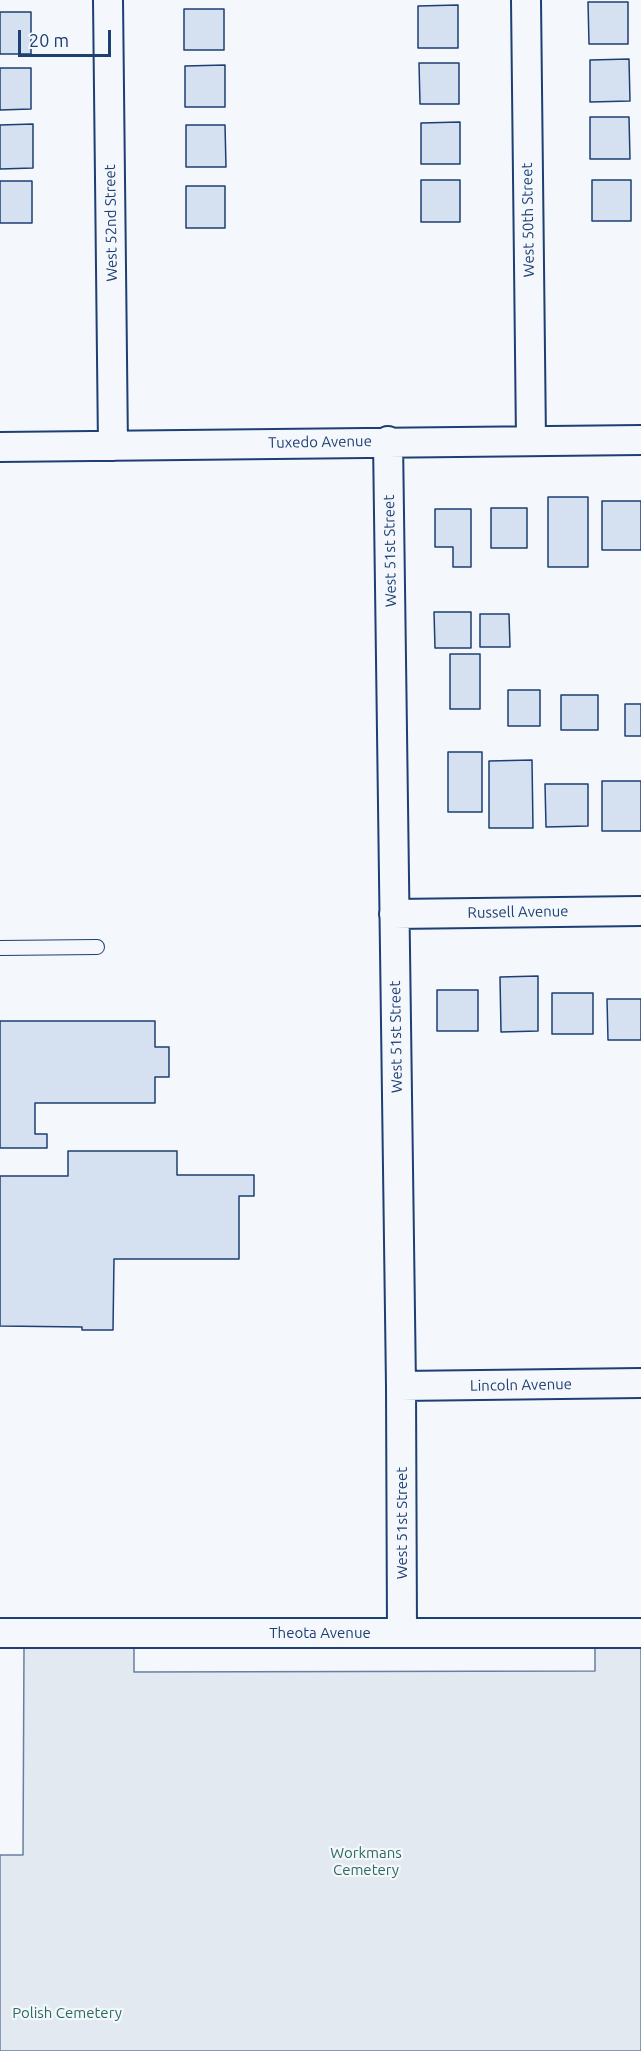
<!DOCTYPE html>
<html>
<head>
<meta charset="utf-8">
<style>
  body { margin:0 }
  #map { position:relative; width:641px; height:2051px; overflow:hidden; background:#f4f7fb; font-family:Ubuntu,sans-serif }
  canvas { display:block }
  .scale { position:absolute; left:18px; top:30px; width:93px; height:27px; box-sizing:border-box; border:3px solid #1d3f73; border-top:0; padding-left:8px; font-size:18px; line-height:21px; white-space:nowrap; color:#1d3f73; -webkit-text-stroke:4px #f4f7fb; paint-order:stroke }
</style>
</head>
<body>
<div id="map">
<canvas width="641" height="2051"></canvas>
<div class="scale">20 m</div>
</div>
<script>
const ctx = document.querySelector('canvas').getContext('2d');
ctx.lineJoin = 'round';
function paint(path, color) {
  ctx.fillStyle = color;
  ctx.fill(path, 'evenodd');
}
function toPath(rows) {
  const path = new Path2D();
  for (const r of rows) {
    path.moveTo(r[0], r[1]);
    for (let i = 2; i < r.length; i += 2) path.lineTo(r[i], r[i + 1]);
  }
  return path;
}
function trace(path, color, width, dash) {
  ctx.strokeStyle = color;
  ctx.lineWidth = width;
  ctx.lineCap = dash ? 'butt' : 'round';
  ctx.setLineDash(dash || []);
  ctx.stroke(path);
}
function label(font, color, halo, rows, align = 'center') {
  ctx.font = font + ' Ubuntu,sans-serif';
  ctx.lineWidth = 4.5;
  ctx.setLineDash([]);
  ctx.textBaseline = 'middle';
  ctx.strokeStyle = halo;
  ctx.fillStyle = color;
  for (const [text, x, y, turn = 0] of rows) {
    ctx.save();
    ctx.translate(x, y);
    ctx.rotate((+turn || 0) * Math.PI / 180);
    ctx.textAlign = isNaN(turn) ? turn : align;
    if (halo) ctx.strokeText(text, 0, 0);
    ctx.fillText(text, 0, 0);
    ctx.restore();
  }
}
const green = toPath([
  [641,1620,641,2051,0,2051,0,1855,23,1855,24,1647,134,1647,134,1672,595,1671,595,1621,641,1620]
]);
const building = toPath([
  [588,2,628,2,628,44,589,44,588,2],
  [458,5,458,48,418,48,418,6,458,5],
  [184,9,224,9,224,50,184,50,184,9],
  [0,12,31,12,31,54,0,54,0,12],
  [629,59,630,101,590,102,590,60,629,59],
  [419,63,459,63,459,104,420,104,419,63],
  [225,65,225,107,185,107,185,66,225,65],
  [0,68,31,68,31,109,0,110,0,68],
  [590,117,629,117,630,159,590,159,590,117],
  [460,122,460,164,421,164,421,123,460,122],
  [33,124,33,168,0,169,0,125,33,124],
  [186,125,225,125,226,167,186,167,186,125],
  [421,180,460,180,460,222,421,222,421,180],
  [592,180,631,180,631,221,592,221,592,180],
  [0,181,32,181,32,223,0,223,0,181],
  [186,186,225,186,225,228,186,228,186,186],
  [548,497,588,497,588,567,548,567,548,497],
  [602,501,641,501,641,550,602,550,602,501],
  [491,508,527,508,527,548,491,548,491,508],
  [435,509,471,509,471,567,453,567,453,547,435,547,435,509],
  [434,612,471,612,471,648,435,648,434,612],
  [480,614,509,614,510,647,480,647,480,614],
  [450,654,480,654,480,709,450,709,450,654],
  [508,690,540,690,540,726,508,726,508,690],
  [561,695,598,695,598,730,561,730,561,695],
  [625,704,641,704,641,736,625,736,625,704],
  [448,752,482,752,482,812,448,812,448,752],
  [532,760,533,828,489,828,489,761,532,760],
  [602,781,641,781,641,831,602,831,602,781],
  [545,784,588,784,588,826,546,827,545,784],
  [538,976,538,1031,501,1032,500,977,538,976],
  [437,990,478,990,478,1031,437,1031,437,990],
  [552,993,593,993,593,1034,552,1034,552,993],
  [607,999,641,999,641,1040,608,1040,607,999],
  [0,1021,155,1021,155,1047,169,1047,169,1077,155,1077,155,1103,35,1103,35,1134,47,1134,47,1148,0,1148,0,1021],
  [68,1151,177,1151,177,1175,254,1175,254,1196,239,1196,239,1259,114,1259,113,1330,82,1330,82,1327,0,1326,0,1176,68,1176,68,1151]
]);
const service = toPath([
  [0,948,97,947]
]);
const minor = toPath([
  [108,0,113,446],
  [526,0,531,440],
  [388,441,401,1386,402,1633],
  [0,447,641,440],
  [394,914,641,911],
  [401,1386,641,1383],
  [0,1633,641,1633]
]);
const streetNames = [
  ["West 50th Street",528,220,-91],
  ["West 52nd Street",111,223,-91],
  ["Tuxedo Avenue",320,442,-1],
  ["West 51st Street",390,551,-91],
  ["Russell Avenue",518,912,-1],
  ["West 51st Street",396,1037,-91],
  ["Lincoln Avenue",521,1385,-1],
  ["West 51st Street",402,1523,-90],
  ["Theota Avenue",320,1633]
];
const parkNames = [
  ["Workmans",366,1853],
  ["Cemetery",366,1870],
  ["Polish Cemetery",67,2013]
];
paint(green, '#e3e9f0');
trace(green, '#687fa3', 1.5);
paint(building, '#d5e0f0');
trace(building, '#1d3f73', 1.5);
trace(service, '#1d3f73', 16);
trace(minor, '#1d3f73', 32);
trace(service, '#f4f7fb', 14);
trace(minor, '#f4f7fb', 28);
label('15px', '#1d3f73', '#f4f7fb', streetNames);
label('15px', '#2c6c60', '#f4f7fb', parkNames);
</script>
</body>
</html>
